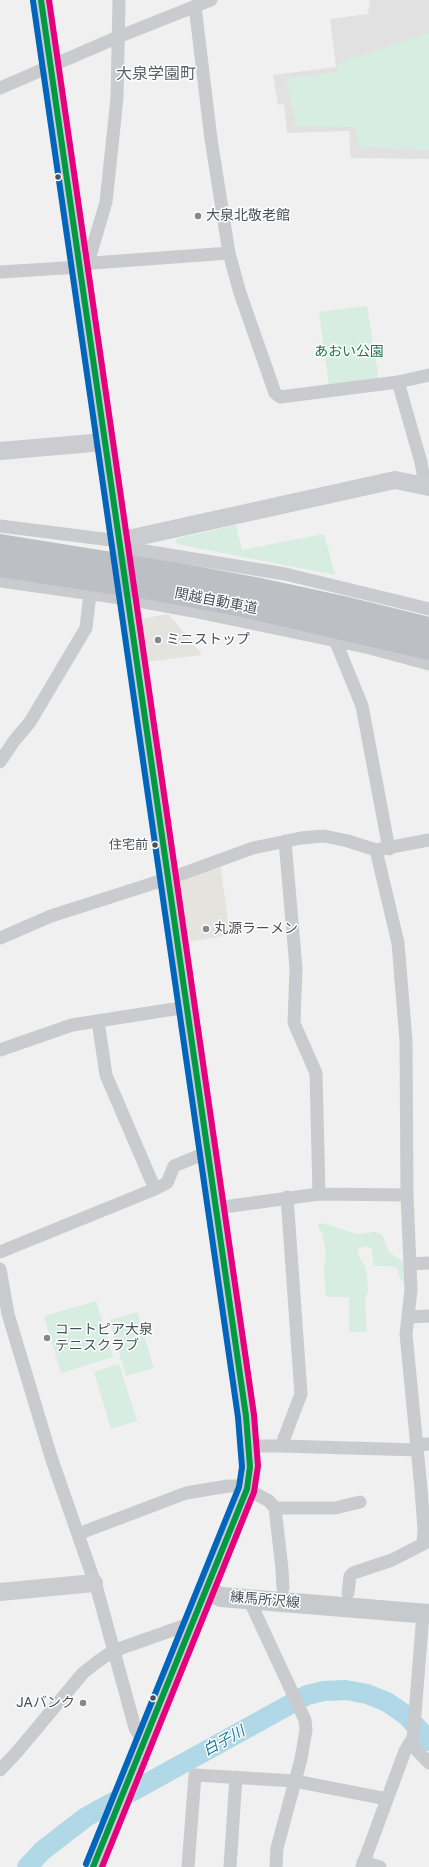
<!DOCTYPE html>
<html>
<head>
<meta charset="utf-8">
<style>
  body { margin:0 }
  canvas { display:block; background:#f0f0f0 }
</style>
</head>
<body>
<canvas width="429" height="1867"></canvas>
<script>
const ctx = document.querySelector('canvas').getContext('2d');
ctx.lineJoin = 'round';
function paint(path, color) {
  ctx.fillStyle = color;
  ctx.fill(path, 'evenodd');
}
function toPath(rows) {
  const path = new Path2D();
  for (const r of rows) {
    path.moveTo(r[0], r[1]);
    for (let i = 2; i < r.length; i += 2) path.lineTo(r[i], r[i + 1]);
  }
  return path;
}
function trace(path, color, width, dash) {
  ctx.strokeStyle = color;
  ctx.lineWidth = width;
  ctx.lineCap = dash ? 'butt' : 'round';
  ctx.setLineDash(dash || []);
  ctx.stroke(path);
}
function label(font, color, halo, rows, align = 'center') {
  ctx.font = font + ' "Golos Text","Noto Sans JP",sans-serif';
  ctx.lineWidth = 3;
  ctx.setLineDash([]);
  ctx.textBaseline = 'middle';
  ctx.strokeStyle = halo;
  ctx.fillStyle = color;
  for (const [text, x, y, turn = 0] of rows) {
    ctx.save();
    ctx.translate(x, y);
    ctx.rotate((+turn || 0) * Math.PI / 180);
    ctx.textAlign = isNaN(turn) ? turn : align;
    if (halo) ctx.strokeText(text, 0, 0);
    ctx.fillText(text, 0, 0);
    ctx.restore();
  }
}
const commercial = toPath([
  [168,614,178,625,202,655,146,662,141,619],
  [220,864,230,935,188,942,179,882,182,878]
]);
const education = toPath([
  [370,0,429,0,429,159,351,158,349,131,287,133,284,104,278,105,273,75,336,67,330,19,368,14]
]);
const green = toPath([
  [429,32,429,150,358,147,356,127,296,126,286,79,336,72,339,63],
  [367,306,379,379,329,386,319,312],
  [236,525,242,550,324,534,335,575,177,544,176,539],
  [322,1223,357,1234,375,1232,382,1235,389,1252,404,1262,404,1283,400,1278,397,1268,388,1266,375,1266,373,1264,372,1248,366,1246,357,1249,359,1257,365,1266,367,1277,368,1291,365,1301,367,1332,349,1332,349,1297,326,1297,324,1270,326,1252,322,1233,318,1227,319,1224],
  [96,1301,113,1357,61,1373,44,1316],
  [137,1312,154,1368,126,1376,109,1320],
  [119,1364,137,1421,111,1429,94,1372]
]);
const river = toPath([
  [27,1867,42,1851,86,1817,307,1695,324,1691,346,1690,367,1694,387,1702,407,1716,429,1741]
]);
const street = toPath([
  [195,6,211,139,229,253],
  [0,88,118,37,211,0],
  [88,263,106,202,117,98,119,0],
  [79,264,229,253,240,293,275,393,280,397,398,382,421,462,425,486],
  [0,272,80,267],
  [398,382,429,375],
  [0,526,119,541,127,548,285,574,429,609],
  [0,581,128,599,193,611,370,648,429,664],
  [336,642,362,706,389,849],
  [0,762,14,741,30,722,86,628,90,594],
  [285,841,296,968,294,1023,316,1073,319,1194],
  [376,850,398,943,406,1041,407,1195,411,1290,406,1334,421,1489,424,1529,423,1543],
  [0,938,51,916,176,876,253,848,301,838,324,836,348,841,376,850,429,840],
  [98,1021,106,1075,155,1189],
  [0,1050,72,1025,187,1007],
  [287,1197,301,1394,283,1441,282,1446,418,1450],
  [216,1208,319,1194,407,1195],
  [0,1252,155,1189,167,1183,174,1166,208,1152],
  [410,1264,429,1263],
  [0,1269,8,1314,51,1457,97,1589,135,1728,144,1743],
  [408,1317,429,1316],
  [417,1445,429,1444],
  [249,1446,282,1446],
  [275,1508,282,1569,283,1588],
  [78,1534,186,1493,228,1486,237,1486,247,1489,269,1501,275,1508,335,1508,360,1502],
  [348,1593,350,1576,353,1573,392,1560,429,1541],
  [252,1599,253,1608,305,1720,306,1730,301,1759,277,1848,276,1867],
  [410,1743,429,1763],
  [0,1770,17,1752,83,1673,97,1662,113,1651,192,1623],
  [363,1862,380,1867],
  [188,1867,195,1775,295,1781,387,1799],
  [230,1867,236,1777],
  [362,1867,405,1751,413,1738,423,1614]
]);
const secondary = toPath([
  [41,0,216,1208,246,1416,250,1467,247,1489,93,1867],
  [0,451,104,442],
  [119,541,395,480,429,487],
  [0,1592,94,1583]
]);
const primary = toPath([
  [206,1590,221,1597,429,1614]
]);
const highway = toPath([
  [0,545,168,572,255,588,343,607,429,628],
  [0,566,157,590,247,607,429,649]
]);
const bus1 = toPath([
  [41,0,246,1416,250,1467,247,1489,93,1867]
]);
const bus2 = toPath([
  [33,1,238,1417,242,1467,239,1487,86,1864]
]);
const bus3 = toPath([
  [49,0,254,1415,258,1466,254,1492,102,1867]
]);
const markers = [
  [58,177,3.5,"#49515a"],
  [198,216,4,"#83898e"],
  [158,640,4,"#83898e"],
  [155,845,3.5,"#49515a"],
  [206,929,4,"#83898e"],
  [47,1338,4,"#83898e"],
  [153,1698,3.5,"#49515a"],
  [83,1703,4,"#83898e"]
];
const busNames = [
  ["住宅前",148,845]
];
const poiNames = [
  ["大泉北敬老館",206,216],
  ["ミニストップ",166,640],
  ["丸源ラーメン",214,929],
  ["コートピア大泉",55,1330],
  ["テニスクラブ",55,1346],
  ["JAバンク",75,1703,"right"]
];
const parkNames = [
  ["あおい公園",349,352]
];
const streetNames = [
  ["関越自動車道",216,601,11],
  ["練馬所沢線",265,1600,5]
];
const waterNames = [
  ["白子川",224,1741,-29]
];
const quarterNames = [
  ["大泉学園町",156,74]
];
paint(commercial, '#e5e3de');
paint(education, '#e2e1e1');
paint(green, '#d7ede1');
trace(river, '#b0d8e6', 20);
trace(street, '#cacbce', 13);
trace(secondary, '#cbcccf', 18);
trace(primary, '#c7cacc', 20);
trace(highway, '#bcc0c4', 22);
trace(bus1, '#094', 6);
trace(bus2, '#0065bd', 6);
trace(bus3, '#e5007d', 6);
for (const [x, y, r, color] of markers) {
  const dot = new Path2D();
  dot.arc(x, y, r, 0, 2 * Math.PI);
  ctx.fillStyle = color;
  ctx.fill(dot);
  trace(dot, '#fff', 1.5);
}
label('13px', '#49515a', '#fff', busNames, 'right');
label('14px', '#49515a', '#fff', poiNames, 'left');
label('14px', '#227450', '#fff', parkNames);
label('14px', '#49515a', '#fff', streetNames);
label('italic 15px', '#1c789a', '#fff', waterNames);
label('16px', '#5c5f63', '#fff', quarterNames);
</script>
</body>
</html>
